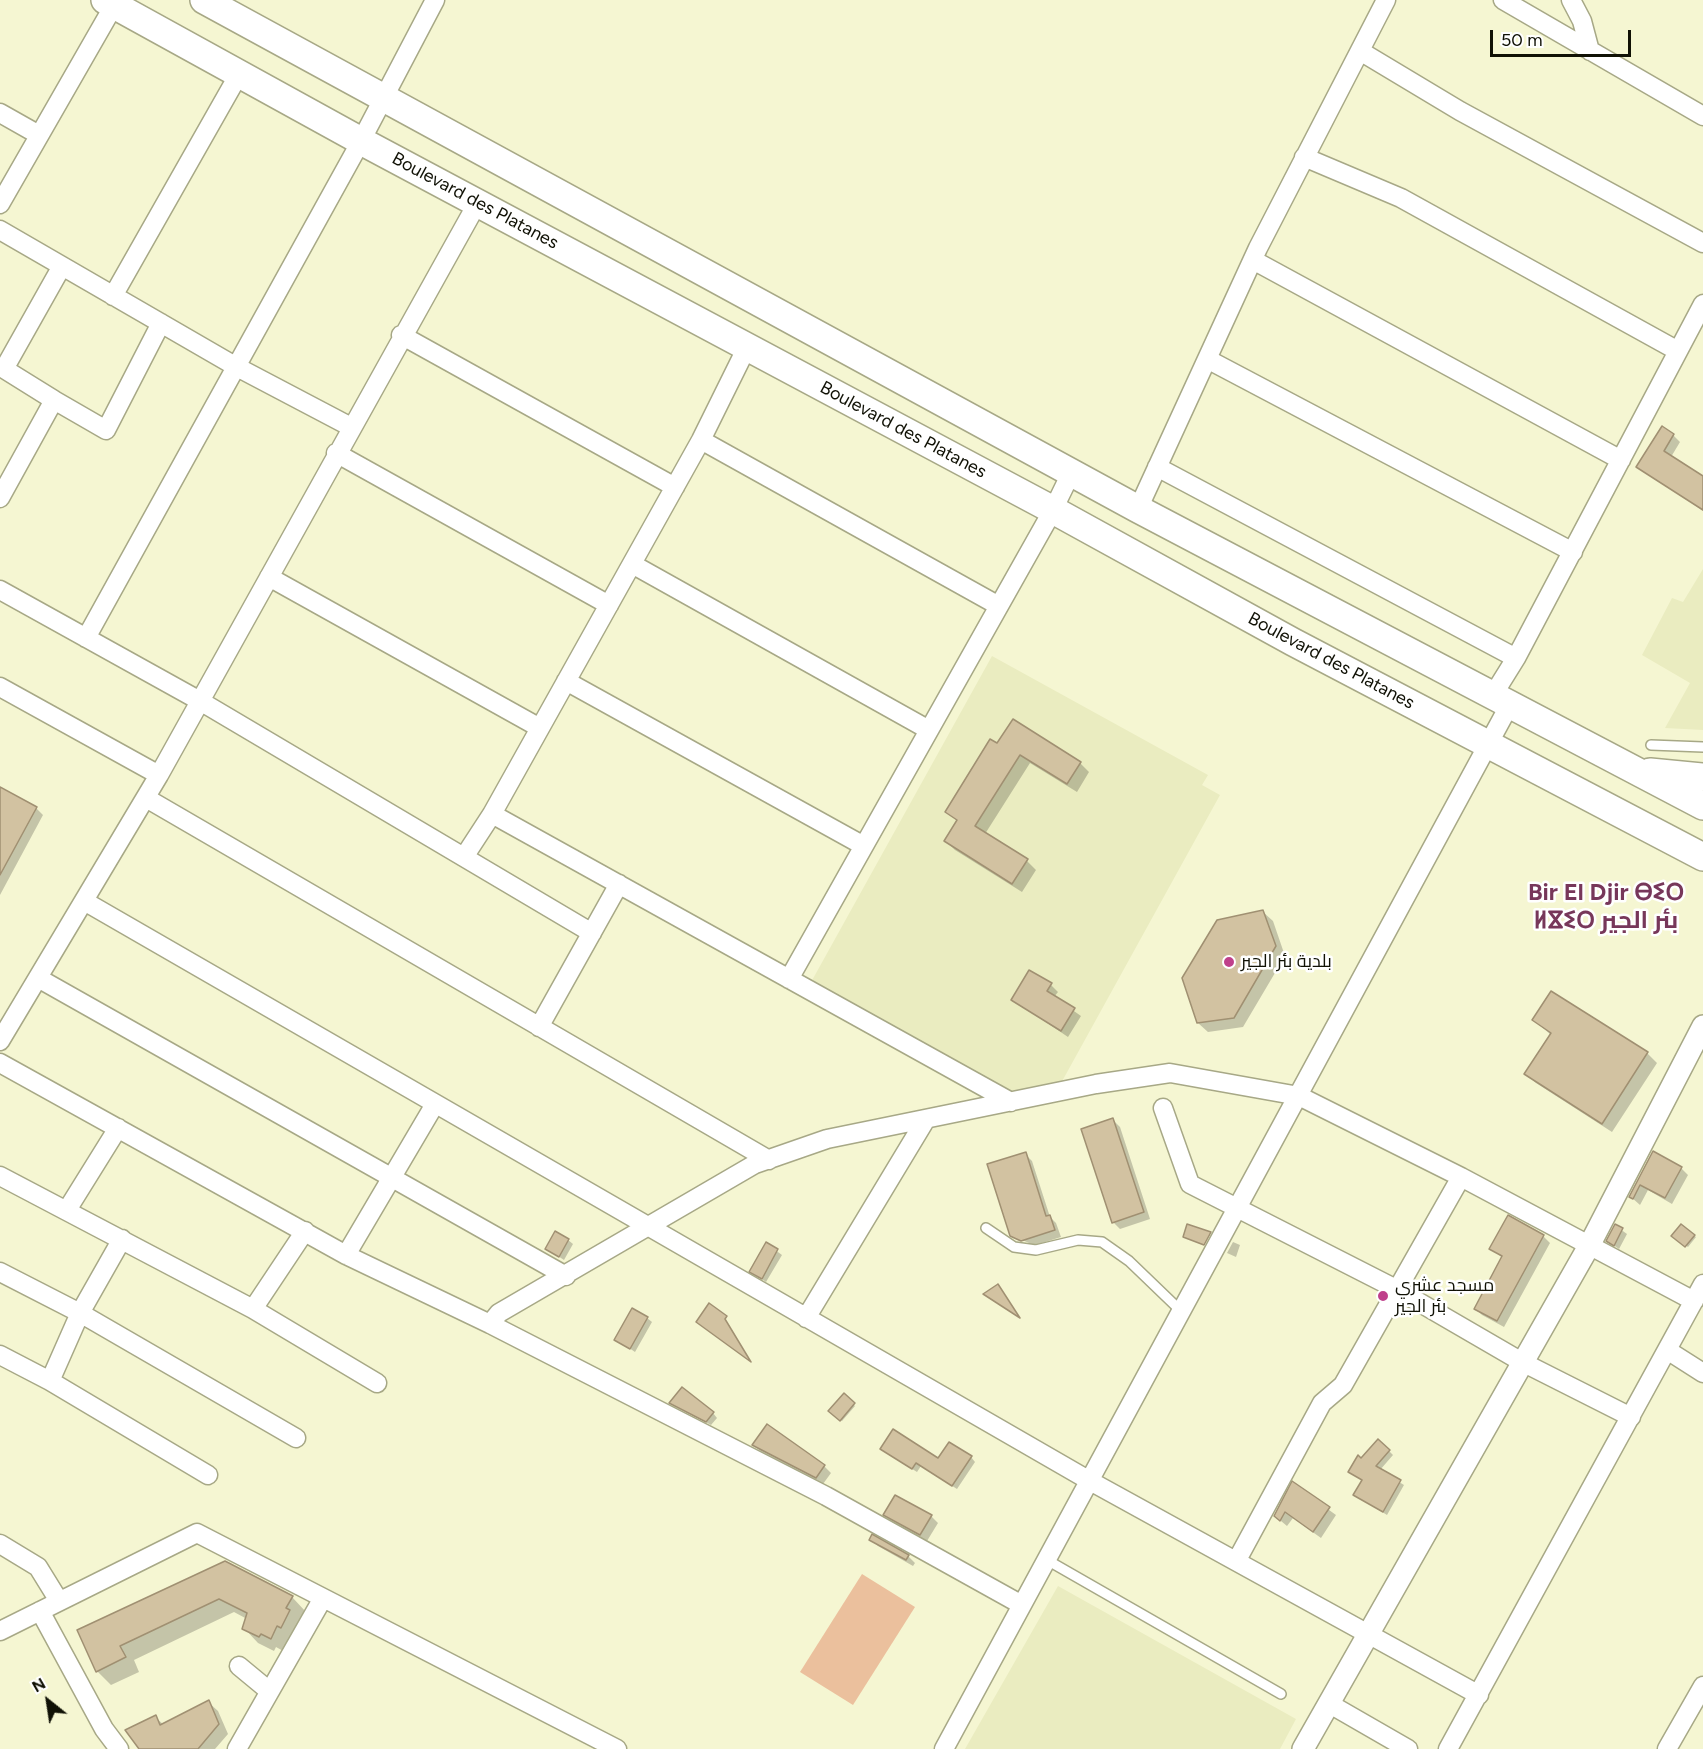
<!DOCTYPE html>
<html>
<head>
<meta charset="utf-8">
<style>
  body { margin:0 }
  #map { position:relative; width:1703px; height:1749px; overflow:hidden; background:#f5f6d2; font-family:Figtree,sans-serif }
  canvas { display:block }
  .north { position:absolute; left:18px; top:1671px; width:60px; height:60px; -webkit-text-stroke:4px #fff; paint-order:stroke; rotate:330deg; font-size:16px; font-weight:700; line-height:24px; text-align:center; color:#101105 }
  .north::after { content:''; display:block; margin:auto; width:21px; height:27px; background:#101105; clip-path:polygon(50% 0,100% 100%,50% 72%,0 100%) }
  .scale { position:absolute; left:1490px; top:30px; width:141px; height:27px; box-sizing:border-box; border:3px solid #101105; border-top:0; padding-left:8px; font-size:18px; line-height:21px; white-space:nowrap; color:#101105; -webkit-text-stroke:4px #fff; paint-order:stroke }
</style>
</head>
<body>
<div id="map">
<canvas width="1703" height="1749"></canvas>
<div class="north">N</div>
<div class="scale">50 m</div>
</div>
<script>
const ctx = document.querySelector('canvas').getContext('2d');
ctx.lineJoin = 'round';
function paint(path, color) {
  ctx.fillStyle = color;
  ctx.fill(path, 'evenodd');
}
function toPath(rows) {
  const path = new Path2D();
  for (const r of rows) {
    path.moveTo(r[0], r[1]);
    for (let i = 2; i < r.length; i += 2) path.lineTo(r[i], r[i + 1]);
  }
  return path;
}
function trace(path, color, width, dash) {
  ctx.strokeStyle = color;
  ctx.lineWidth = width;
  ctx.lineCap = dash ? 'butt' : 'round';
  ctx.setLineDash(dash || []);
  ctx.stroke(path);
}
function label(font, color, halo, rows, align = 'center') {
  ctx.font = font + ' Figtree,Cairo,"Noto Sans Tifinagh",sans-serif';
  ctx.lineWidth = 5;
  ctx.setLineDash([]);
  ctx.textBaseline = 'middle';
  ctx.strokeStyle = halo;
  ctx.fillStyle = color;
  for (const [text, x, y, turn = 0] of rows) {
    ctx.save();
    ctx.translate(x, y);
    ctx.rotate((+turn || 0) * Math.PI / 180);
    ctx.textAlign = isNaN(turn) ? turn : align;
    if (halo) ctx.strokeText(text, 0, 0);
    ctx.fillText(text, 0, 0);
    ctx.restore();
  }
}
const built = toPath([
  [1703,569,1703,730,1665,728,1690,683,1642,655,1672,598,1683,602],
  [992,656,1208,775,1202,785,1220,795,1060,1085,1012,1095,810,984],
  [1058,1586,1296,1719,1280,1749,965,1749]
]);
const green = toPath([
  [862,1574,915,1607,853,1705,800,1672]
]);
const shadow = toPath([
  [1673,435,1680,442,1671,457,1703,478,1703,511,1638,466],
  [997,745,1080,763,1089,772,1077,792,1030,763,985,834,1027,861,1036,870,1022,892,955,850,946,841,958,822,947,811],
  [0,789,36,808,43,815,0,895],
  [1263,912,1273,921,1285,956,1243,1027,1208,1032,1198,1023],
  [1051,985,1058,992,1054,997,1081,1016,1068,1037,1013,1000],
  [1534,1020,1647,1053,1657,1063,1612,1132,1536,1083,1526,1074,1551,1035],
  [1113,1120,1120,1127,1150,1219,1120,1229,1113,1222],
  [1653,1153,1681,1168,1688,1175,1672,1204,1648,1190,1640,1205,1631,1197],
  [1025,1154,1032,1161,1050,1217,1056,1223,1061,1237,1029,1247,1017,1241,1027,1246,1029,1243,1011,1235],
  [1616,1226,1627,1234,1619,1249,1608,1241],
  [1681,1226,1696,1237,1688,1247,1673,1236],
  [1543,1236,1550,1243,1504,1327,1482,1315,1475,1308,1503,1258,1491,1249],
  [568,1240,573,1244,564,1260,546,1248],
  [1233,1242,1240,1245,1236,1257,1227,1253],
  [767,1244,782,1255,766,1282,751,1271],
  [647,1318,652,1322,635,1352,616,1339],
  [844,1395,855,1406,842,1421,830,1411],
  [671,1403,713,1413,717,1418,711,1425],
  [754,1445,824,1466,831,1473,823,1484,761,1452],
  [1389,1451,1393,1455,1380,1470,1404,1485,1387,1515,1355,1495,1363,1481,1350,1472,1362,1459],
  [887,1453,939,1460,971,1457,975,1462,957,1489,921,1466,917,1472],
  [1293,1484,1336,1515,1321,1538,1293,1518,1287,1526,1275,1516],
  [885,1515,931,1516,938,1523,927,1541,892,1522],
  [871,1539,908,1556,915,1563,913,1566,878,1546],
  [225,1563,292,1597,306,1612,285,1652,276,1647,274,1651,258,1643,244,1628,247,1619,234,1612,134,1660,139,1672,111,1685,97,1671,79,1631],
  [208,1702,218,1711,228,1734,215,1749,141,1749,155,1717,164,1725]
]);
const building = toPath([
  [1662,426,1674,434,1664,451,1703,476,1703,510,1636,467,1662,426],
  [1013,719,1081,762,1067,784,1020,755,975,826,1028,859,1012,884,944,841,957,820,945,812,990,739,997,743,1013,719],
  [0,787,37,807,0,875,0,787],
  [1263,910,1276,946,1234,1018,1197,1023,1182,978,1217,920,1263,910],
  [1029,970,1052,983,1047,991,1075,1008,1061,1031,1011,1000,1029,970],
  [1551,991,1648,1052,1602,1124,1524,1074,1551,1033,1532,1020,1551,991],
  [1113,1118,1144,1212,1112,1223,1081,1129,1113,1118],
  [1653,1151,1682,1167,1665,1198,1640,1185,1633,1199,1629,1197,1653,1151],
  [1026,1152,1046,1216,1050,1215,1055,1230,1021,1241,1010,1236,987,1164,1026,1152],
  [1508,1215,1544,1235,1497,1321,1474,1309,1502,1256,1489,1249,1508,1215],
  [1187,1224,1211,1232,1204,1245,1183,1237,1187,1224],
  [1615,1224,1623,1228,1614,1246,1606,1241,1615,1224],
  [1681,1224,1695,1235,1685,1247,1671,1236,1681,1224],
  [555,1231,569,1239,559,1257,545,1249,555,1231],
  [766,1242,778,1249,762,1279,749,1272,766,1242],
  [998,1284,1020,1318,983,1294,998,1284],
  [709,1303,727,1316,725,1319,751,1362,696,1322,709,1303],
  [632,1308,648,1317,630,1349,614,1340,632,1308],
  [682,1387,714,1412,706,1422,669,1403,682,1387],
  [844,1393,855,1403,840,1421,828,1411,844,1393],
  [767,1424,825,1465,816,1478,752,1445,767,1424],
  [893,1429,938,1458,949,1442,972,1456,952,1486,916,1463,912,1469,880,1449,893,1429],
  [1378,1439,1390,1450,1376,1466,1401,1480,1383,1512,1353,1495,1362,1480,1348,1472,1358,1455,1361,1458,1378,1439],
  [1292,1481,1330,1507,1313,1532,1285,1512,1280,1521,1274,1516,1292,1481],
  [895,1495,932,1515,920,1535,883,1515,895,1495],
  [872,1534,909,1555,906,1560,869,1540,872,1534],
  [225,1561,293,1596,286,1608,290,1610,281,1628,277,1626,271,1639,261,1634,259,1637,242,1629,247,1613,219,1599,120,1646,126,1657,96,1672,77,1630,225,1561],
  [209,1700,219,1724,198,1749,139,1749,125,1730,156,1715,160,1725,209,1700]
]);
const service = toPath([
  [1651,745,1703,747],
  [986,1228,1014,1247,1036,1250,1078,1240,1102,1242,1129,1261,1182,1312],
  [1047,1560,1281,1694]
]);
const minor = toPath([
  [1503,0,1703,116],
  [1571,0,1582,21,1590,51],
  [1360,51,1460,111,1703,243],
  [0,113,39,135],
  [1304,157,1401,198,1678,351],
  [0,204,117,0],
  [0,230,235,366,351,427],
  [1253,260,1621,460],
  [113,296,239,74],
  [401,335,675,487],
  [1207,359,1573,552],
  [54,400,4,369,62,266],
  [701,440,999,606],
  [336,453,609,605],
  [1157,467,1516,658],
  [0,498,54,400,106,430,161,323],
  [1138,509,1258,248,1386,0],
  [632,564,929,730],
  [269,577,540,728],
  [0,590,200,701,592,933],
  [86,638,361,141,435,0],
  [566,681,864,846],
  [0,687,159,775],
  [1493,695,1516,658,1703,304],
  [146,798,769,1160],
  [492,814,1011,1102],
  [464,857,492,814,701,440,747,347],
  [84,901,1090,1481,1479,1695],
  [38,978,566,1276],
  [789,979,1053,510,1071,473],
  [539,1027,619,884],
  [0,1041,159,775,478,202],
  [0,1063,346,1255,490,1324,826,1496,1022,1605],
  [1163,1108,1190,1184,1398,1290,1522,1362,1631,1417],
  [0,1176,253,1309,377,1383],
  [67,1210,118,1128],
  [346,1255,435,1104],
  [0,1272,80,1313,296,1438],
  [253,1309,305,1231],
  [806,1318,926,1119],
  [490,1324,499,1313,755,1164,827,1139,1096,1084,1170,1073,1299,1096,1461,1177,1694,1301],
  [1667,1350,1703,1373],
  [0,1355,50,1381,208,1475],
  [50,1381,80,1313,122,1239],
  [0,1544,38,1567,59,1601],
  [1237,1560,1322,1403,1343,1385,1461,1177],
  [40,1611,104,1729,119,1749],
  [0,1631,197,1533,617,1749],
  [239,1666,268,1690],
  [1328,1703,1408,1749],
  [237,1749,323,1598],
  [944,1749,1510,704],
  [1448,1749,1703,1284],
  [1667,1749,1703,1686]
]);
const tertiary = toPath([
  [1303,1749,1589,1246,1703,1026]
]);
const primary = toPath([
  [105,0,361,141,1053,510,1293,642,1703,857],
  [204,0,1138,509,1703,806],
  [1650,772,1703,777]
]);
const markers = [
  [1229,962,6,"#bf408b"],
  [1383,1296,6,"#bf408b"]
];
const streetNames = [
  ["Boulevard des Platanes",475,201,28],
  ["Boulevard des Platanes",903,430,28],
  ["Boulevard des Platanes",1331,661,28]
];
const poiNames = [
  ["بلدية بئر الجير",1241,962],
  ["مسجد عشري",1395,1286],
  ["بئر الجير",1395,1307]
];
const districtNames = [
  ["Bir El Djir ⴱⵉⵔ",1606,893],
  ["ⵍⴵⵉⵔ بئر الجير",1606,921]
];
paint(built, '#eaecc0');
paint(green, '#ebc09d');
paint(shadow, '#0003');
paint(building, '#d2c2a1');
trace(building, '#a09072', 1.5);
trace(service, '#a7a886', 12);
trace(minor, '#a7a886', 21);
trace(tertiary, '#a7a886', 24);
trace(primary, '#a7a886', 30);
trace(service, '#fff', 9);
trace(minor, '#fff', 18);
trace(tertiary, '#fff', 21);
trace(primary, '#fff', 27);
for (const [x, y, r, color] of markers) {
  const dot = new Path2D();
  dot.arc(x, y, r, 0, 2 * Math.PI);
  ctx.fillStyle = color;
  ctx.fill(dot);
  trace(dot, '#fff', 2);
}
label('18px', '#101105', '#fff', streetNames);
label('18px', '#101105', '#fff', poiNames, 'left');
label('bold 24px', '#77375a', '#fff', districtNames);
</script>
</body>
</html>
